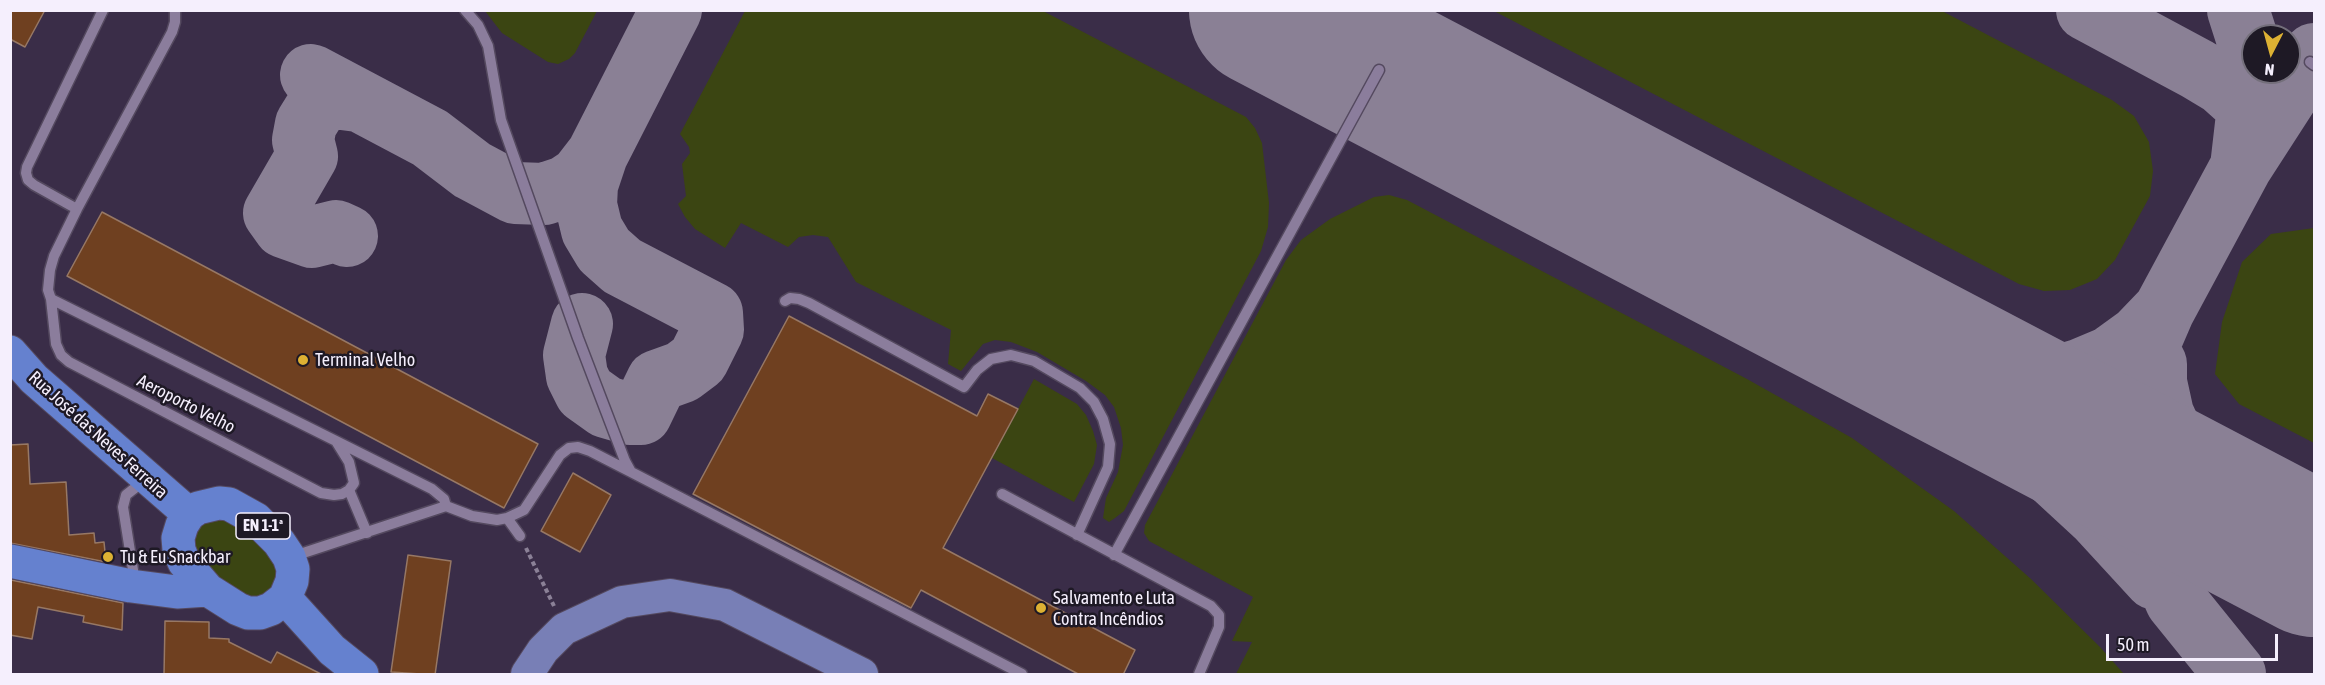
<!DOCTYPE html>
<html>
<head>
<meta charset="utf-8">
<style>
  body { margin:0 }
  #map { position:relative; width:2325px; height:685px; overflow:hidden; background:#3a2d48; font-family:"Asap Condensed",sans-serif }
  canvas { display:block }
  .frame { position:absolute; inset:0; border:12px solid #f5effd; pointer-events:none }
  .north { position:absolute; left:2241px; top:24px; width:60px; height:60px; box-sizing:border-box; background:#1e1925; border:2px solid #746f7b; border-radius:50%; rotate:186deg; font-size:16px; font-weight:700; line-height:24px; text-align:center; color:#f5effd }
  .north::after { content:''; display:block; margin:auto; width:21px; height:27px; background:#ddb133; clip-path:polygon(50% 0,100% 100%,50% 72%,0 100%) }
  .scale { position:absolute; left:2106px; top:634px; width:172px; height:27px; box-sizing:border-box; border:3px solid #f5effd; border-top:0; padding-left:8px; font-size:18px; line-height:21px; white-space:nowrap; color:#f5effd; -webkit-text-stroke:4px #1e1925; paint-order:stroke }
</style>
</head>
<body>
<div id="map">
<canvas width="2325" height="685"></canvas>
<div class="frame"></div>
<div class="north">N</div>
<div class="scale">50 m</div>
</div>
<script>
const ctx = document.querySelector('canvas').getContext('2d');
ctx.lineJoin = 'round';
function paint(path, color) {
  ctx.fillStyle = color;
  ctx.fill(path, 'evenodd');
}
function toPath(rows) {
  const path = new Path2D();
  for (const r of rows) {
    path.moveTo(r[0], r[1]);
    for (let i = 2; i < r.length; i += 2) path.lineTo(r[i], r[i + 1]);
  }
  return path;
}
function trace(path, color, width, dash) {
  ctx.strokeStyle = color;
  ctx.lineWidth = width;
  ctx.lineCap = dash ? 'butt' : 'round';
  ctx.setLineDash(dash || []);
  ctx.stroke(path);
}
function label(font, color, halo, rows, align = 'center') {
  ctx.font = font + ' "Asap Condensed",sans-serif';
  ctx.lineWidth = 5;
  ctx.setLineDash([]);
  ctx.textBaseline = 'middle';
  ctx.strokeStyle = halo;
  ctx.fillStyle = color;
  for (const [text, x, y, turn = 0] of rows) {
    ctx.save();
    ctx.translate(x, y);
    ctx.rotate((+turn || 0) * Math.PI / 180);
    ctx.textAlign = isNaN(turn) ? turn : align;
    if (halo) ctx.strokeText(text, 0, 0);
    ctx.fillText(text, 0, 0);
    ctx.restore();
  }
}
const green = toPath([
  [485,11,597,11,575,53,569,59,558,64,548,62,502,33],
  [745,11,1043,11,1246,117,1255,128,1262,143,1269,203,1268,227,1261,251,1124,511,1115,518,1109,522,1103,518,1106,498,1118,472,1123,445,1121,428,1114,407,1105,395,1086,381,1037,352,1011,342,995,340,983,344,961,371,948,364,951,330,856,282,828,237,813,235,799,237,788,247,741,223,725,248,695,229,685,217,678,204,686,196,682,164,690,153,689,147,680,134],
  [1494,11,1942,11,2112,100,2134,116,2149,142,2153,171,2150,196,2115,260,2097,279,2070,290,2044,291,2019,284],
  [1389,195,1407,200,1747,379,1852,438,1954,511,2031,579,2100,647,2124,674,1236,674,1252,642,1232,641,1253,597,1149,541,1144,533,1145,525,1286,260,1301,240,1330,219,1374,197],
  [2314,228,2314,443,2239,404,2215,374,2222,322,2242,262,2271,234],
  [1034,379,1077,404,1086,415,1093,431,1097,445,1094,464,1074,502,992,458],
  [211,515,249,529,281,571,266,599,242,599,194,556,192,530]
]);
const taxiway = toPath([
  [1297,10,1357,58],
  [2087,10,2197,69,2222,84,2241,101,2247,115,2241,167],
  [2238,10,2253,57],
  [311,75,430,138,472,170,515,193,544,194,565,187,580,177,597,155],
  [347,236,336,231,312,237,284,227,274,213,307,156,303,140,306,124,319,103,335,98,358,101],
  [1748,263,1892,349,1971,405,2033,457,2098,517,2155,579],
  [582,324,574,355,577,376,585,392,606,407,630,414,641,414,657,381,682,372,698,360,713,330,712,313,622,266,604,250,592,230,586,205,587,185,597,155,671,10],
  [2156,364,2156,382,2163,414,2183,458,2195,477,2220,502,2249,526],
  [1949,369,2009,381,2046,380,2079,370,2110,357,2139,336,2163,311],
  [2235,674,2176,601,2152,547,2139,507,2133,465,2134,415,2138,381,2145,354,2164,310,2241,167,2314,54]
]);
const runway = toPath([
  [1266,10,2314,560]
]);
const building = toPath([
  [10,10,45,10,25,47,10,39,10,10],
  [102,212,538,444,504,508,67,276,102,212],
  [789,316,977,416,988,394,1018,409,943,548,1135,650,1123,675,1080,675,921,590,911,608,693,494,789,316],
  [28,444,30,484,66,482,69,535,94,533,95,543,104,542,106,562,10,543,10,445,28,444],
  [573,473,611,495,580,552,541,531,573,473],
  [408,555,451,561,435,675,391,672,408,555],
  [11,580,123,603,122,630,83,622,84,616,38,607,32,639,10,635,11,580],
  [165,621,209,622,209,638,229,639,229,642,271,663,277,652,323,675,164,675,165,621]
]);
const path = toPath([
  [526,548,554,606]
]);
const lane = toPath([
  [465,10,478,25,488,46,501,120,578,338,625,461,631,472,1022,674],
  [2310,62,2314,65],
  [77,209,34,185,28,180,26,173,27,167,103,10],
  [51,299,336,441,349,462,354,483,349,490,342,494,334,495,321,493,69,362,61,355,56,344,51,299,48,290,50,270,54,256,77,209,172,32,175,22,175,10],
  [785,301,790,298,799,299,809,303,964,387,977,370,991,359,1011,355,1034,361,1080,388,1094,402,1103,419,1110,444,1108,467,1077,535],
  [336,441,432,489,444,499,446,506],
  [349,490,367,533],
  [1002,494,1211,606,1219,615,1219,627,1199,674],
  [507,518,524,510,560,455,569,448,578,447,590,451,631,472],
  [1114,555,1379,70],
  [291,557,446,506,472,516,497,520,507,518,520,536],
  [132,583,133,570,123,507,126,495,145,480]
]);
const secondary = toPath([
  [527,674,543,650,564,629,622,602,670,595,725,605,862,674]
]);
const primary = toPath([
  [10,352,34,379,189,514],
  [219,503,229,504,256,519,279,542,289,557,293,569,292,581,285,598,271,609,260,613,248,613,238,609,208,590,184,562,179,550,178,538,182,525,189,514,198,508,219,503],
  [10,561,131,586,177,592,208,590],
  [285,598,332,650,362,674]
]);
const markers = [
  [303,360,6,"#ddb133"],
  [108,557,6,"#ddb133"],
  [1041,608,6,"#ddb133"]
];
const shields = [
  [263,526,54]
];
const shieldNames = [
  ["EN 1-1ª",263,526]
];
const poiNames = [
  ["Terminal Velho",315,360],
  ["Tu & Eu Snackbar",120,557],
  ["Salvamento e Luta",1053,598],
  ["Contra Incêndios",1053,619]
];
const streetNames = [
  ["Aeroporto Velho",186,404,27],
  ["Rua José das Neves Ferreira",98,435,42]
];
paint(green, '#3b4512');
trace(taxiway, '#8a8095', 62);
trace(runway, '#8a8095', 154);
paint(building, '#6f4020');
trace(building, '#977865', 1.5);
trace(lane, '#54495f', 13);
trace(secondary, '#54495f', 34);
trace(primary, '#54495f', 35);
trace(path, '#8b8197', 4, [4.5, 3]);
trace(lane, '#8b7d9c', 10);
trace(secondary, '#787fb6', 32);
trace(primary, '#6581cf', 33);
for (const [x, y, r, color] of markers) {
  const dot = new Path2D();
  dot.arc(x, y, r, 0, 2 * Math.PI);
  ctx.fillStyle = color;
  ctx.fill(dot);
  trace(dot, '#1e1925', 2);
}
for (const [x, y, w] of shields) {
  const box = new Path2D();
  box.roundRect(x - w / 2, y - 13, w, 26, 4.5);
  ctx.fillStyle = '#1e1925';
  ctx.fill(box);
  trace(box, '#f5effd', 1.5);
}
label('bold 16px', '#f5effd', null, shieldNames);
label('18px', '#f5effd', '#1e1925', poiNames, 'left');
label('18px', '#f5effd', '#1e1925', streetNames);
</script>
</body>
</html>
